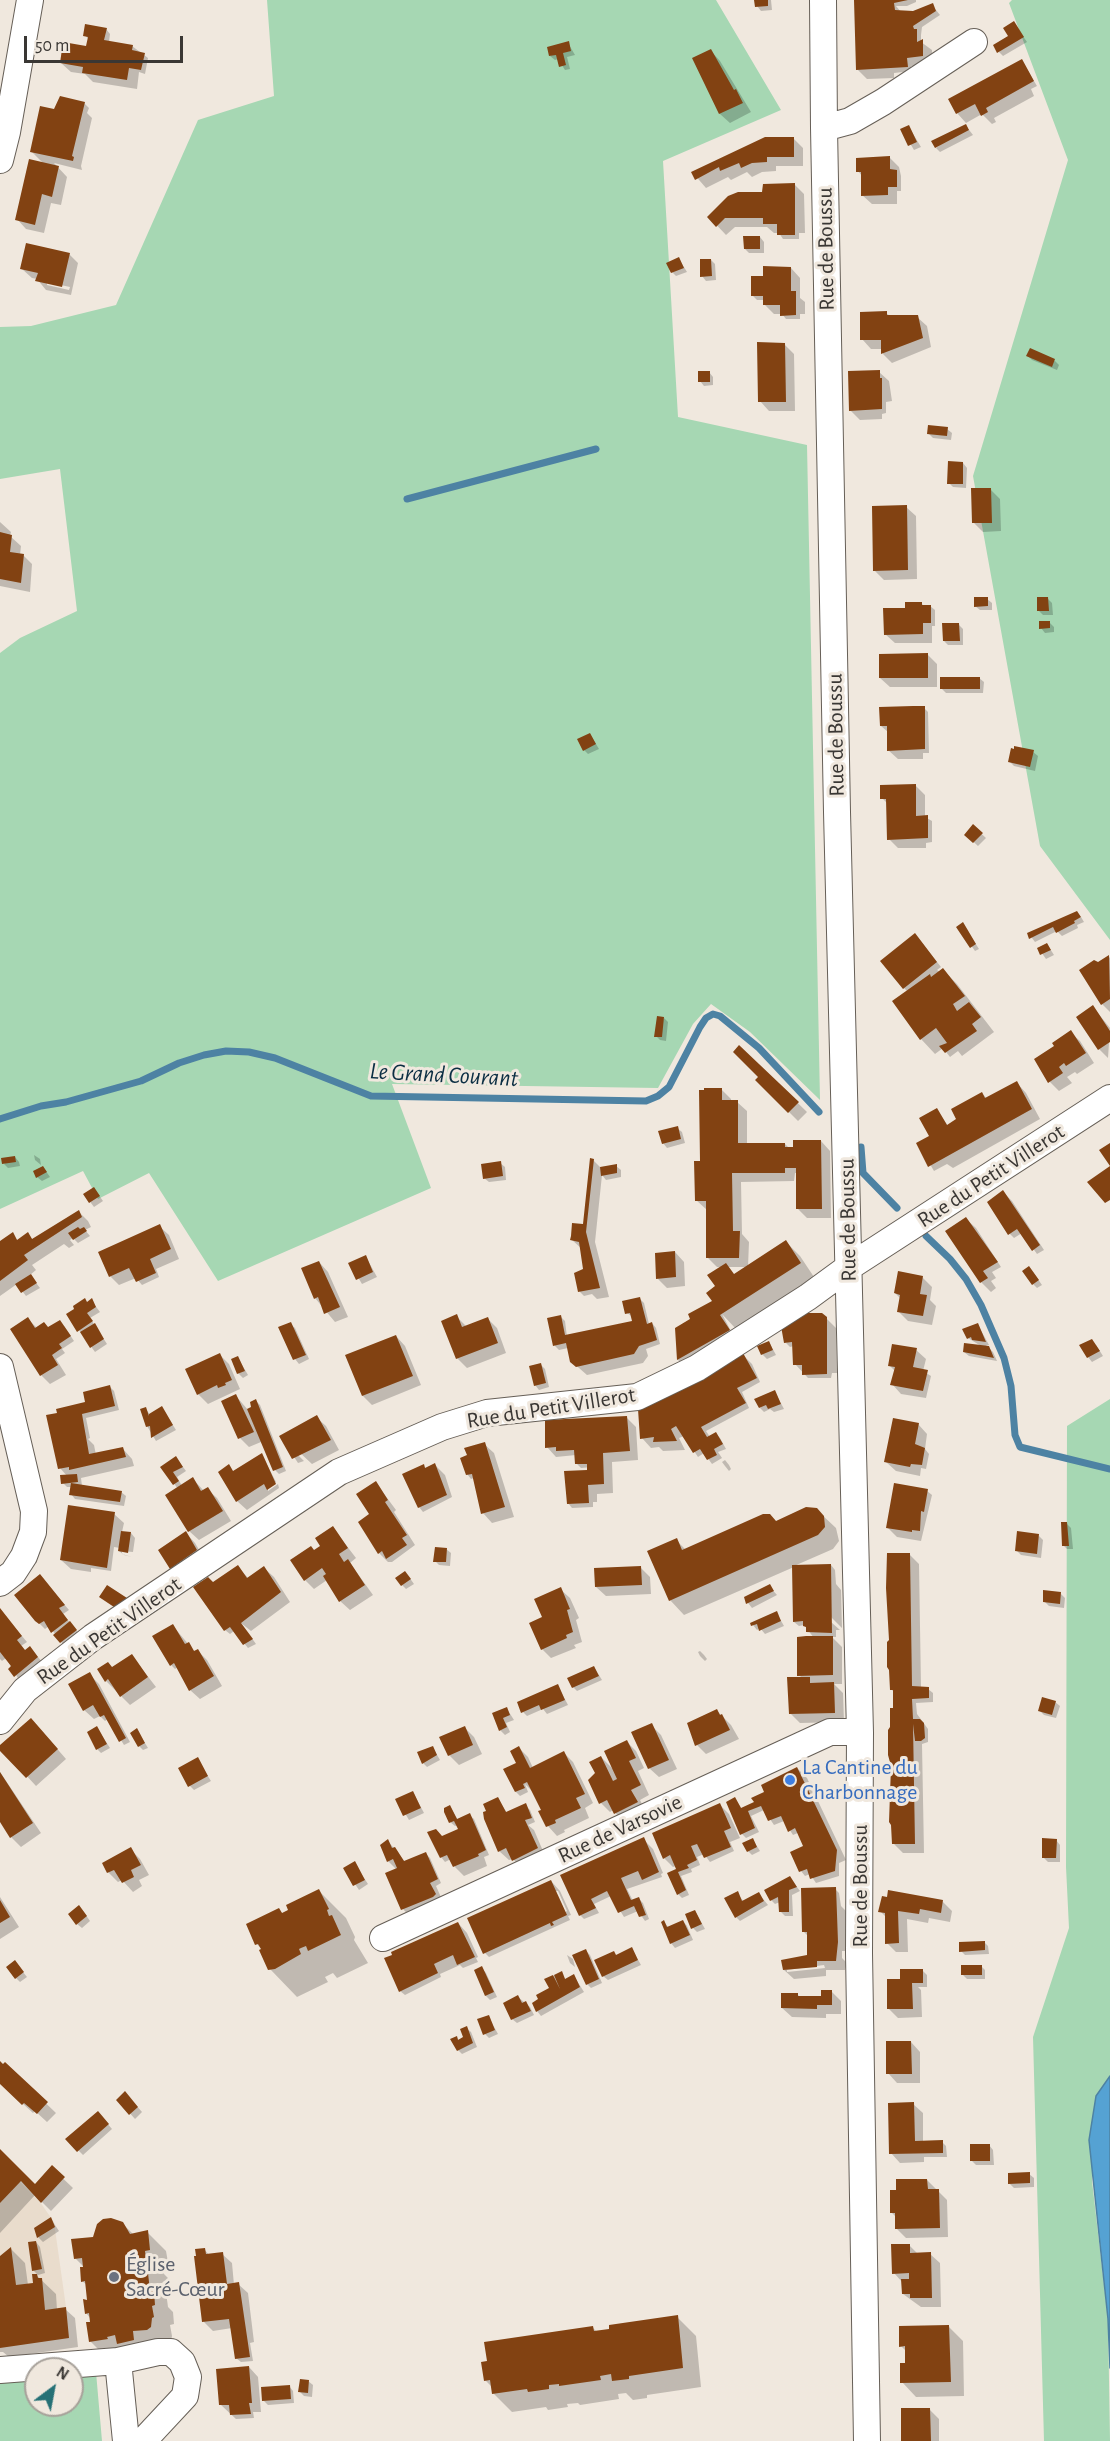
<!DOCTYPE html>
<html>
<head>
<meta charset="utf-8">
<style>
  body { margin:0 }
  #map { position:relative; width:1110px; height:2441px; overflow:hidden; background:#f0e8de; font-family:"Alegreya Sans",sans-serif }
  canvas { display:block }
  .north { position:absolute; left:24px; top:2357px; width:60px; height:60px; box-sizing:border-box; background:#f0e8de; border:2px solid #a7a19a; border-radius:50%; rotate:32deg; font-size:16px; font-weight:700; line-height:24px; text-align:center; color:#3a3734 }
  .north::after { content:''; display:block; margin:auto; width:21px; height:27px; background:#267176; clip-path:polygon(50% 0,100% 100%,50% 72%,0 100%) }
  .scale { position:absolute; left:24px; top:36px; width:159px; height:27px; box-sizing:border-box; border:3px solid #3a3734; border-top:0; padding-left:8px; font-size:18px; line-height:21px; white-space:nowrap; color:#3a3734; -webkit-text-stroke:4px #f0e8de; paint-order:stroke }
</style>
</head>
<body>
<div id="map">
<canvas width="1110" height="2441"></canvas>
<div class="north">N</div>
<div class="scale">50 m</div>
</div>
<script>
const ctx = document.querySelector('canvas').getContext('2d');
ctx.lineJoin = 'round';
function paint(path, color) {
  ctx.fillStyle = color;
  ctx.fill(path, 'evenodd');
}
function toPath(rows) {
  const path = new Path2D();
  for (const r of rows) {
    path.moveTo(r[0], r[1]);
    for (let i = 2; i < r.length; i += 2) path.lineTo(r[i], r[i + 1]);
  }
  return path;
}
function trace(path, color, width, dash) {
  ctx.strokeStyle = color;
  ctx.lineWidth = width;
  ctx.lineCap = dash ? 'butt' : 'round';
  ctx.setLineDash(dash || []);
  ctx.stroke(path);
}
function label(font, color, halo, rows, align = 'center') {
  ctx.font = font + ' "Alegreya Sans",sans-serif';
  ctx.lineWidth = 6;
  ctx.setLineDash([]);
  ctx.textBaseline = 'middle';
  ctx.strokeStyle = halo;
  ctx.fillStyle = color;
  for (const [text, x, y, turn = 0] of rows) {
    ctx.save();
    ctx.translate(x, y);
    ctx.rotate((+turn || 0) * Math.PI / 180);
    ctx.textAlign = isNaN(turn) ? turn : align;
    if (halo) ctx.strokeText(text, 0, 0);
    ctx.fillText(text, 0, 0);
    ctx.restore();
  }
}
const built = toPath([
  [0,2162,40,2202,54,2222,66,2307,0,2317]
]);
const green = toPath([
  [267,0,716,0,781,110,663,161,678,417,807,445,820,1100,750,1032,711,1004,693,1024,658,1088,392,1084,431,1188,218,1281,149,1173,98,1199,83,1171,0,1209,0,653,20,638,77,611,60,469,0,479,0,327,31,326,116,305,198,120,274,96],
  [1012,0,1110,0,1110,940,1040,846,973,476,1068,160,1009,3],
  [1110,1399,1110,2076,1096,2096,1092,2181,1108,2319,1110,2441,1044,2441,1033,2037,1069,1928,1066,1867,1067,1426],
  [96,2372,102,2441,0,2441,0,2382,36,2378,36,2405,72,2405,72,2375]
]);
const water = toPath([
  [1110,2076,1110,2368,1108,2319,1089,2140,1096,2096,1110,2076]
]);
const shadow = toPath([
  [756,0,771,0,772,10,761,11,757,6],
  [856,0,916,0,916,2,907,6,896,6,901,12,913,12,932,5,940,15,922,27,921,35,921,42,932,50,932,65,911,66,911,71,894,73,894,78,867,79,857,69],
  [1014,23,1027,42,1003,56,999,52,1010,37],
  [106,29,110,34,109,42,132,46,148,58,145,74,139,72,137,89,93,82,85,74,71,72,61,63,87,48,89,40,85,35],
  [568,43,575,55,567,57,570,69,565,70,558,59,555,60,550,56],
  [711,51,720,61,751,112,730,123,720,114,694,59],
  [1022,61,1037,86,1031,89,1034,96,994,118,996,122,992,124,982,114,966,123,957,113],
  [84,103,89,108,87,113,92,118,81,166,82,170,54,163,67,177,61,205,51,203,44,233,26,229,17,219,44,164,31,151,55,111],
  [966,126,973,135,940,152,936,148],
  [909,127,921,147,914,150,902,130],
  [793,138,803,148,803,166,776,166,776,171,762,172,752,177,747,172,731,180,728,177,706,188,693,173],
  [890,158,899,167,901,176,901,191,897,191,897,204,872,204,862,195,862,176,858,171],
  [795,185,804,194,805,233,799,233,799,239,783,239,779,233,774,233,767,227,735,227,726,235,709,217,764,193],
  [760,237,764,242,764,253,749,253,745,249],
  [69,254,78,263,71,295,46,290,37,279,32,278,22,269],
  [47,282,70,287,69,290,47,285],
  [679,259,687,272,676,276,672,272],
  [711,260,715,264,716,280,706,281,702,276],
  [791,268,800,278,800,298,805,302,805,314,800,314,800,319,786,319,782,314,774,314,764,304,764,300,757,300,753,296],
  [886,313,890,316,917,317,927,326,931,347,892,363,883,354,883,349,871,349,862,339],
  [784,344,794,354,795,411,769,411,760,401],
  [1030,350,1055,361,1059,365,1057,370,1032,360,1028,356],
  [709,372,713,377,713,385,704,386,700,381],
  [879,372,889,381,892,401,886,402,886,413,882,414,882,419,860,420,850,410],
  [947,429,952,433,951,440,933,438,929,434],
  [963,463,967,468,966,488,953,487,949,483],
  [990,489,1000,499,1001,531,983,532,974,523],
  [906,507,916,516,917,579,884,580,874,570],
  [0,522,11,532,10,536,21,546,20,555,23,555,32,564,30,592,0,586],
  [987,599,992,603,992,610,980,610,975,606],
  [1048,599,1052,603,1053,615,1043,615,1039,611],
  [922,604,924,606,930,606,935,610,935,626,932,626,932,643,895,643,885,634],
  [1049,622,1054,627,1054,632,1045,633,1041,628],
  [959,625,963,629,963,645,948,645,944,641],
  [928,655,937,664,937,687,890,687,880,678],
  [979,678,984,682,983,693,946,693,942,689],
  [924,708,928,712,929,753,923,753,923,759,898,759,888,750,888,732,881,726],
  [590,734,599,749,588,754,584,750],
  [1015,751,1033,752,1038,756,1035,771,1014,766,1010,762],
  [915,785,925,795,925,817,932,821,932,842,926,843,926,848,898,848,889,839,888,804,882,798],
  [973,826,986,838,978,846,966,835],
  [1081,917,1084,922,1077,925,1078,928,1062,936,1057,931,1035,942,1029,934],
  [963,924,979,949,975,951,958,927],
  [919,939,941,967,937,970,940,972,943,970,957,984,994,1032,962,1056,958,1051,950,1057,943,1048,935,1054,921,1039,908,992,904,988],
  [1047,944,1054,955,1046,959,1039,949],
  [1109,957,1110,958,1110,1012,1102,1004],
  [1093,1007,1110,1028,1108,1058,1099,1049],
  [664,1018,668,1022,666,1041,660,1040,656,1036],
  [1070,1032,1080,1041,1094,1063,1077,1074,1075,1072,1067,1077,1072,1083,1059,1091,1050,1082,1036,1060,1056,1046],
  [765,1071,807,1112,798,1121,757,1080],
  [1017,1083,1026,1093,1040,1119,953,1168,947,1164,934,1171,918,1144,931,1136,937,1110,948,1126,958,1120,982,1093,987,1099],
  [721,1089,731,1099,731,1102,737,1102,747,1111,747,1144,785,1144,789,1148,821,1141,830,1151,831,1218,807,1218,798,1209,797,1173,795,1173,794,1181,741,1182,742,1234,749,1242,748,1267,728,1267,734,1276,786,1242,800,1256,814,1277,736,1329,722,1314,733,1335,688,1369,678,1360,676,1329,714,1302,722,1267,717,1267,708,1258,707,1210,696,1200,701,1162],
  [677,1128,682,1132,685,1143,667,1148,663,1143],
  [34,1155,40,1159,41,1165,35,1160],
  [15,1157,19,1162,20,1166,8,1168,4,1164],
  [593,1160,601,1168,616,1166,621,1170,621,1177,606,1180,602,1175,595,1242,609,1297,597,1299,592,1294,584,1296,580,1292,584,1272,582,1249,572,1240,584,1226],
  [500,1163,505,1167,506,1180,489,1182,484,1178],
  [43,1167,50,1177,42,1181,37,1177],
  [1003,1192,1012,1201,1044,1250,1037,1254,1022,1233,1014,1238,1010,1234,989,1202],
  [98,1194,103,1201,94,1207,85,1195],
  [79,1212,88,1221,91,1227,85,1230,90,1236,78,1243,73,1238,70,1240,74,1245,69,1248,64,1244,32,1265,36,1270,30,1275,40,1288,26,1296,17,1284,0,1296,0,1243,12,1234,18,1241,28,1234,34,1241],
  [966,1219,976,1228,1001,1267,992,1272,996,1278,991,1281,996,1288,991,1292,981,1282,947,1231],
  [159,1226,169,1235,179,1259,156,1269,159,1277,142,1285,136,1278,119,1285,110,1276],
  [675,1252,684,1262,685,1286,667,1288,658,1279],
  [366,1257,377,1277,362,1284,350,1264],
  [319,1262,328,1272,348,1317,335,1322,315,1298],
  [1033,1272,1042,1285,1037,1288,1033,1284],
  [922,1277,932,1287,930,1300,936,1306,932,1325,908,1321,899,1312,901,1299,895,1293],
  [640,1299,644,1303,649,1324,652,1323,656,1328,660,1344,646,1349,648,1356,643,1363,587,1375,571,1361,568,1348,559,1350,555,1346,560,1316,565,1321,567,1337,634,1322,633,1317,627,1313],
  [91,1300,100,1312,90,1318,107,1344,95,1352,68,1315],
  [456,1316,467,1327,488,1319,497,1328,506,1353,467,1368,457,1358],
  [826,1318,836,1328,837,1373,832,1373,831,1378,808,1378,795,1364,794,1346,790,1347,786,1343],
  [28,1319,37,1328,64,1326,74,1341,62,1349,65,1353,56,1359,66,1375,50,1384,41,1375],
  [290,1324,295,1328,309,1359,299,1364,295,1359],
  [978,1325,989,1345,986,1345,993,1352,997,1361,969,1356,964,1352,981,1346,968,1338],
  [396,1336,405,1346,421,1385,372,1405,363,1396,347,1356],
  [769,1342,776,1355,767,1359,762,1354],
  [1096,1345,1103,1356,1092,1362,1088,1357],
  [916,1350,926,1359,923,1371,931,1376,926,1398,901,1394,892,1384,895,1371,889,1365],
  [220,1355,229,1364,240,1389,208,1404,198,1394],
  [743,1355,752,1364,760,1382,742,1392,749,1408,706,1431,710,1437,716,1434,720,1438,726,1449,718,1452,722,1458,712,1464,704,1453,698,1457,684,1436,679,1438,685,1450,663,1451,659,1447,651,1448,642,1438],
  [238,1358,248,1375,243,1378,238,1373],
  [541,1365,545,1369,549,1387,539,1390,535,1385],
  [110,1387,114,1391,119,1410,86,1418,90,1438,88,1439,94,1445,96,1455,123,1449,132,1459,134,1466,81,1478,82,1486,121,1492,126,1496,124,1506,75,1499,71,1494,72,1487,67,1487,63,1483,67,1476,60,1468,58,1414,87,1403],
  [775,1392,784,1409,774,1412,770,1409,764,1412,760,1408],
  [236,1396,248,1410,253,1407,256,1401,260,1405,286,1471,279,1474,275,1470,261,1442,249,1447,240,1438],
  [162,1408,176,1430,156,1441,147,1426,146,1409,150,1415],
  [316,1417,326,1426,339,1450,312,1464,297,1450,295,1452,304,1461,298,1463,281,1437],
  [626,1417,636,1427,638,1460,612,1462,613,1493,597,1494,597,1502,593,1502,593,1507,572,1508,568,1503,592,1467,581,1468,577,1464,576,1455,556,1457,547,1447],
  [918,1424,927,1434,925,1449,929,1454,926,1469,921,1468,920,1476,896,1471,886,1462],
  [484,1444,494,1453,514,1517,492,1523,483,1513,474,1478,471,1479,467,1474],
  [262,1455,276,1482,268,1487,268,1491,278,1484,279,1488,247,1510,237,1501,234,1472],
  [725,1460,729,1465,731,1469,729,1471,725,1466,722,1462],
  [180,1463,186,1471,177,1477,182,1486,193,1479,204,1491,207,1489,217,1498,231,1521,199,1540,189,1531,178,1489,162,1467],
  [435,1465,445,1475,452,1497,423,1512,419,1507,423,1466,427,1469],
  [376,1483,396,1510,394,1512,415,1545,392,1562,388,1562,379,1553,371,1515],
  [927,1491,932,1495,921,1541,897,1537,887,1527],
  [820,1513,836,1528,839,1541,833,1549,794,1566,831,1565,835,1570,836,1584,841,1590,842,1628,831,1617,831,1622,840,1630,836,1630,836,1637,832,1637,842,1647,842,1684,834,1684,843,1693,844,1722,800,1723,790,1713,802,1678,799,1675,814,1638,804,1625,799,1626,794,1622,794,1567,684,1615,670,1600,676,1540,686,1550,776,1522],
  [114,1514,124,1523,122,1532,131,1533,135,1538,133,1552,122,1551,122,1554,132,1557,124,1555,119,1551,120,1548,114,1547,111,1571,91,1568,91,1572,71,1569,61,1560],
  [1067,1524,1071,1528,1073,1549,1067,1549,1063,1545],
  [333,1528,356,1558,350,1563,373,1595,350,1610,340,1601,327,1580,314,1589,305,1580,314,1551,322,1546],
  [186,1533,195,1543,205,1560,180,1577,171,1568],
  [1039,1536,1043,1540,1041,1558,1021,1555,1017,1551],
  [446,1549,451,1553,450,1566,439,1565,435,1561],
  [909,1554,919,1564,921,1688,928,1689,933,1693,933,1702,916,1703,917,1714,928,1729,928,1742,922,1744,924,1853,903,1853,894,1844,896,1710,894,1692,891,1689],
  [238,1567,249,1579,264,1568,274,1577,290,1602,251,1631,241,1623,256,1644,248,1648,234,1631,230,1634,225,1630,213,1584],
  [640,1567,650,1577,651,1594,606,1596,596,1587],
  [40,1576,69,1610,63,1614,80,1635,65,1647,49,1626,45,1629,36,1620],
  [409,1577,414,1584,406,1589,402,1585],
  [769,1586,777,1595,752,1608,748,1603,746,1598],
  [560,1589,570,1598,579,1618,576,1620,582,1642,574,1645,576,1648,551,1658,542,1649,544,1618],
  [1060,1593,1065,1598,1064,1608,1049,1606,1044,1601],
  [0,1610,27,1642,21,1646,25,1652,34,1652,42,1662,19,1680,6,1658,2,1661,0,1659],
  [776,1612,784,1626,765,1634,760,1628,757,1630,753,1625],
  [173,1626,195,1652,198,1651,207,1660,222,1686,200,1699,190,1690,178,1667,175,1669,171,1665],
  [700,1651,704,1655,707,1659,705,1661,700,1656,698,1652],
  [132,1656,156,1687,130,1705,106,1681],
  [594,1667,602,1680,577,1691,573,1687],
  [89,1674,99,1684,130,1742,124,1745,108,1719,105,1721,100,1716,94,1719,84,1710],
  [558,1686,568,1705,547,1714,543,1709,527,1716,523,1712],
  [1055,1702,1060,1706,1056,1718,1044,1715,1040,1711],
  [507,1709,514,1720,506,1723,510,1732,505,1735,500,1730,494,1714],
  [717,1711,731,1725,739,1739,706,1754,697,1745],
  [651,1725,661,1735,677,1769,659,1777,649,1768],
  [464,1727,474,1737,482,1754,459,1765,449,1755,441,1738],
  [97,1728,110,1748,101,1753,97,1749],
  [40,1729,66,1759,36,1786,0,1747],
  [137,1730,148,1748,143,1750,139,1746],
  [627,1742,636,1751,644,1768,638,1771,649,1795,640,1800,646,1812,624,1823,613,1810,610,1812,601,1803,596,1773,601,1757,615,1771],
  [433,1748,440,1760,427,1767,423,1763],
  [519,1748,528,1757,533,1768,564,1753,573,1762,593,1803,585,1808,589,1818,564,1830,565,1832,557,1836,548,1826,534,1793,525,1784,528,1792,520,1796,516,1792],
  [197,1759,211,1781,194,1790,190,1786],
  [797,1768,807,1778,846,1860,839,1863,839,1876,816,1883,810,1874,805,1876,801,1871,809,1854,800,1832,793,1835,784,1821,774,1825,764,1810,751,1816,759,1832,746,1838,742,1834,735,1799,742,1809,756,1802],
  [0,1772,41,1833,21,1847,11,1837,0,1820],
  [413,1792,424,1813,409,1820,397,1800],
  [498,1799,507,1813,525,1805,530,1810,535,1822,528,1825,534,1830,546,1858,523,1870,513,1859,509,1860,499,1851],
  [720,1805,729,1814,740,1838,730,1842,734,1851,710,1862,704,1854,697,1857,700,1865,691,1869,692,1872,681,1876,689,1895,682,1898,678,1894,676,1866,673,1867,664,1858],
  [450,1807,458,1820,469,1815,474,1819,489,1855,484,1857,487,1866,464,1876,455,1867,451,1859,445,1862,441,1857,442,1838,460,1829,458,1825,455,1826,450,1822],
  [643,1839,653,1849,663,1873,661,1874,662,1877,627,1889,633,1901,638,1898,643,1903,649,1919,645,1921,638,1911,624,1917,611,1896,594,1904,599,1913,584,1919,580,1915,562,1876],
  [753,1840,760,1851,752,1855,748,1851],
  [1056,1840,1060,1845,1060,1862,1048,1862,1043,1857],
  [388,1841,405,1862,425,1853,430,1858,441,1883,436,1886,444,1904,412,1919,403,1909,387,1874,396,1869,388,1861],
  [130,1849,140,1859,149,1875,139,1880,142,1886,133,1892,122,1880,118,1882,108,1872],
  [354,1863,368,1884,359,1890,345,1869],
  [790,1878,800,1891,792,1895,793,1916,785,1916,781,1912,780,1902,775,1904,771,1900],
  [551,1881,560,1891,571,1915,568,1916,570,1920,489,1957,485,1953],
  [554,1891,558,1891,567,1911,564,1913],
  [835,1889,839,1893,841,1906,846,1911,847,1951,842,1951,842,1958,847,1963,845,1970,826,1970,826,1976,794,1979,784,1970,809,1956,808,1936,803,1931],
  [824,1965,825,1968,787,1972,787,1970],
  [319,1891,346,1918,355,1937,354,1940,368,1963,337,1978,333,1973,325,1977,328,1982,297,1997,270,1969,262,1950,257,1944,279,1910,283,1914],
  [737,1893,744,1902,759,1894,768,1905,740,1921,736,1917],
  [0,1897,19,1927,0,1939],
  [942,1901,952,1911,950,1922,929,1918,928,1923,907,1919,908,1952,896,1952,887,1943,886,1917,880,1911],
  [83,1911,90,1921,82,1928,77,1924],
  [695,1911,705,1929,697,1932,693,1928],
  [683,1921,687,1926,693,1940,675,1948,671,1943,664,1922,669,1928],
  [458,1923,467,1933,478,1957,476,1958,478,1962,463,1968,460,1965,440,1974,441,1977,405,1995,400,1991],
  [984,1942,988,1946,989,1954,965,1955,961,1951],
  [632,1949,641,1965,608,1980,603,1976,617,1956],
  [586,1951,590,1955,602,1983,591,1988,587,1984],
  [567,1955,573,1959,575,1967,570,1963],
  [981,1966,985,1970,985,1979,967,1979,963,1975],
  [19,1967,27,1977,20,1982,16,1978],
  [482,1968,486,1973,497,1997,490,2000,486,1996,476,1971],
  [922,1970,927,1975,927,1987,918,1987,921,1990,922,2017,898,2018,888,2008,902,1980],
  [561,1973,566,1980,574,1976,584,1992,541,2016,537,2011,551,1989,546,1980],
  [832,1992,841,2001,841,2014,826,2014,826,2018,792,2017,782,2008,798,1995,801,1998,822,1998],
  [518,1997,530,2007,534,2015,517,2023,512,2019],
  [488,2016,498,2034,489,2038,485,2034],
  [466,2028,471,2032,477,2047,462,2054,458,2050,456,2037,460,2041,465,2037],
  [911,2042,920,2052,920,2083,897,2083,888,2073],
  [0,2063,3,2066,5,2064,56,2113,47,2122,35,2111,33,2113,0,2083],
  [129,2097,142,2112,135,2119,118,2100],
  [913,2104,923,2113,923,2142,942,2142,946,2146,947,2157,924,2157,924,2162,900,2163,891,2153],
  [102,2117,112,2129,83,2155,67,2139],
  [989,2145,993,2150,994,2165,976,2165,972,2161],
  [0,2151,35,2186,52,2168,73,2188,51,2211,35,2195,0,2233],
  [1029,2174,1034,2178,1034,2187,1014,2188,1009,2183],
  [927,2180,947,2200,948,2237,906,2238,896,2228,896,2217,892,2213,898,2191],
  [51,2219,59,2231,43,2242,38,2237,36,2228],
  [122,2223,133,2234,147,2232,166,2251,169,2268,163,2269,164,2274,169,2279,170,2291,166,2292,168,2307,173,2312,174,2324,170,2325,172,2336,170,2346,109,2360,90,2341,92,2323,91,2319,86,2313,89,2301,87,2285,82,2281,85,2268,75,2258,94,2238],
  [36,2242,40,2247,45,2273,38,2275,33,2270],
  [909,2245,918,2254,930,2254,940,2263,941,2307,921,2307,903,2294,903,2283,894,2273],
  [11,2249,25,2263,28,2285,35,2284,36,2275,56,2294,57,2310,65,2309,75,2318,78,2347,9,2357,3,2352,0,2352,0,2258],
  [204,2249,209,2255,222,2254,232,2263,234,2285,238,2284,248,2293,254,2342,250,2343,253,2361,241,2362,236,2358,232,2328,213,2331,204,2322],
  [677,2317,696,2336,701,2387,647,2395,647,2398,633,2400,626,2393,618,2394,619,2399,580,2405,578,2403,567,2404,568,2407,548,2410,546,2407,512,2412,493,2393,492,2387,485,2380,593,2328,597,2332],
  [949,2327,963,2341,964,2396,916,2397,902,2382,907,2364,907,2352,901,2346],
  [249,2367,258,2377,261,2412,253,2412,254,2418,236,2419,221,2405],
  [308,2381,313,2385,312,2397,304,2396,300,2392],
  [289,2386,293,2391,294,2403,268,2405,263,2400],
  [930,2410,939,2419,939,2441,902,2441]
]);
const stream = toPath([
  [407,499,596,449],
  [0,1119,41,1106,66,1102,141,1081,179,1063,204,1055,226,1051,249,1052,275,1058,371,1096,646,1101,658,1096,669,1087,700,1027,706,1018,713,1014,720,1016,759,1048,819,1112],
  [861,1147,863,1173,897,1208],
  [926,1236,950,1259,966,1279,981,1305,1004,1358,1011,1386,1015,1435,1020,1447,1110,1469]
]);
const building = toPath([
  [754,0,768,0,768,6,755,7],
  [854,0,908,0,894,3,895,10,913,11,933,3,936,11,913,26,914,29,917,29,917,42,923,39,923,56,907,58,908,67,856,70],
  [1014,21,1024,37,997,53,993,45,1008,36,1003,28],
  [85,24,107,28,104,40,133,45,132,50,145,53,141,70,129,68,127,80,82,73,83,67,60,63,63,42,86,46,88,37,83,36],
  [569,41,571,51,563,53,566,65,559,67,556,55,549,56,547,47],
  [711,49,734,90,736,89,743,103,719,114,692,58],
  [1022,59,1034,81,986,108,988,112,981,116,975,104,956,114,948,99],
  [60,96,85,102,72,156,74,157,73,161,30,152,40,106,54,109],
  [966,124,969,130,935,148,931,141],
  [909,125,917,142,908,146,900,129],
  [765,137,794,137,794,157,767,157,767,162,752,163,741,168,739,163,720,171,719,167,695,180,691,172],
  [890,156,890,169,897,170,897,187,888,187,888,195,861,196,861,172,856,172,856,158],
  [29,159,59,166,52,197,42,194,35,225,15,220],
  [795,183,795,235,777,235,777,224,763,224,763,218,725,218,716,227,707,217,728,196,738,192,762,192,763,184],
  [743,236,760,236,760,249,744,249],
  [26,243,70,253,62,287,35,281,38,273,20,269],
  [679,257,684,268,671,273,666,263],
  [700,259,711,259,712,276,700,277],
  [763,266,791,267,791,291,796,291,796,315,780,316,780,305,763,305,763,296,751,296,751,276,763,276],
  [887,311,887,315,918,315,923,338,881,354,881,340,860,340,860,312],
  [757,342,785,343,786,402,758,402],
  [1030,348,1055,359,1052,367,1026,356],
  [880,370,880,378,882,378,882,409,849,411,848,371],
  [698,371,710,371,710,382,698,382],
  [928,425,948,427,947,436,927,434],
  [948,461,963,462,963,484,947,484],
  [971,488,991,488,992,523,972,523],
  [907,505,908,570,873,571,872,506],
  [0,532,12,535,10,552,24,554,21,583,0,579],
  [974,597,988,597,988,606,974,607],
  [1037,597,1048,597,1049,611,1037,611],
  [905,602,922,602,922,605,931,605,931,623,923,623,923,634,884,635,883,608,905,608],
  [1039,621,1050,621,1050,628,1039,629],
  [942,623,959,623,960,641,943,641],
  [928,653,928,678,879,678,879,654],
  [940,677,980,677,980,689,940,689],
  [913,706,925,706,925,749,887,751,887,726,880,726,879,707],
  [590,733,596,744,583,751,577,739],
  [1014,746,1034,750,1030,767,1008,762,1011,748,1014,749],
  [916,784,916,816,928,815,928,838,887,840,886,799,880,799,880,785],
  [973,824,983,833,973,843,964,835],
  [1077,911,1081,917,1074,921,1075,923,1056,933,1053,927,1029,939,1027,933],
  [963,922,976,944,970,948,956,927],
  [915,933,937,962,903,989,880,961],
  [1047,943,1051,950,1040,955,1037,948],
  [1109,955,1110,999,1101,1005,1079,970,1094,960,1098,962],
  [943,968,965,996,953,1004,957,1011,969,1002,981,1017,972,1024,977,1031,945,1053,939,1046,947,1043,936,1028,920,1040,892,1001,930,974,931,977],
  [1093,1005,1110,1031,1110,1042,1098,1050,1076,1017],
  [657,1016,664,1017,662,1037,654,1037],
  [1071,1030,1086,1053,1066,1066,1064,1063,1059,1067,1063,1073,1048,1083,1034,1059,1054,1046,1052,1043],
  [739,1045,799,1102,788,1113,755,1080,758,1077,733,1052],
  [1017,1081,1032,1109,928,1167,916,1143,929,1136,919,1118,937,1108,947,1125,956,1119,951,1109,982,1092,985,1098],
  [704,1088,722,1088,722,1100,738,1100,738,1143,785,1143,785,1147,793,1147,793,1140,821,1140,822,1209,796,1209,796,1168,785,1168,785,1173,732,1173,733,1231,740,1231,739,1258,706,1258,706,1201,695,1201,694,1161,700,1161,699,1090,704,1090],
  [678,1126,681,1139,662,1144,658,1131],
  [1110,1143,1110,1200,1105,1203,1087,1182,1110,1166,1099,1150],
  [15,1156,16,1162,2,1164,1,1158],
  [590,1158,594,1159,586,1232,600,1288,578,1292,574,1273,583,1269,579,1242,570,1240,571,1236,572,1223,583,1224],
  [501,1161,503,1176,483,1179,481,1164],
  [617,1164,617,1173,601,1176,600,1167],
  [43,1166,47,1172,36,1178,33,1171],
  [94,1187,100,1196,89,1203,83,1194],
  [1003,1190,1040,1245,1032,1251,1017,1229,1008,1235,987,1202],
  [79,1210,82,1217,24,1255,28,1260,0,1281,0,1241,13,1232,17,1240,28,1232,32,1239],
  [966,1217,998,1262,983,1271,988,1278,980,1283,945,1231],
  [160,1224,171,1249,150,1259,156,1273,136,1282,129,1268,109,1277,98,1252],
  [78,1227,80,1229,84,1227,87,1231,73,1240,68,1233],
  [786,1240,801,1263,720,1315,730,1330,677,1360,675,1328,690,1319,688,1314,712,1301,706,1293,715,1286,707,1275,726,1263,734,1274],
  [675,1251,676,1277,656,1279,655,1253],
  [366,1255,373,1272,356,1280,348,1263],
  [319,1261,340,1307,324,1314,318,1297,314,1299,301,1268],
  [1029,1266,1039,1280,1032,1285,1022,1271],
  [898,1271,923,1276,920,1294,927,1295,923,1316,897,1312,900,1295,894,1293],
  [31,1274,37,1283,21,1293,15,1284],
  [640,1297,647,1324,652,1322,657,1340,639,1346,634,1354,576,1367,570,1362,566,1343,553,1346,547,1318,561,1315,565,1335,632,1321,630,1313,625,1314,622,1301],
  [85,1298,87,1302,92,1298,96,1307,87,1313,93,1321,77,1332,66,1314,74,1309,73,1306],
  [801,1313,822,1313,827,1317,827,1374,802,1375,802,1365,793,1365,792,1342,784,1343,781,1326],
  [457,1314,462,1327,488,1317,498,1343,456,1359,441,1321],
  [28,1317,35,1328,44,1322,48,1327,60,1320,71,1336,59,1344,62,1348,52,1355,58,1365,40,1376,10,1329],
  [291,1322,306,1355,293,1360,278,1327],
  [95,1323,104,1339,90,1348,80,1332],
  [978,1323,986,1342,972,1340,971,1337,967,1339,962,1329],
  [396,1335,413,1376,362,1396,345,1355],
  [1092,1339,1100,1351,1087,1358,1079,1345],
  [769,1341,773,1350,761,1355,757,1346],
  [964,1343,989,1346,994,1358,963,1352],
  [892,1344,917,1348,913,1367,928,1370,923,1391,890,1385,895,1367,888,1366],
  [220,1353,232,1380,225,1383,226,1385,218,1388,217,1385,197,1395,185,1369],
  [743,1353,757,1378,737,1388,746,1403,701,1427,707,1437,716,1432,723,1444,714,1449,717,1455,707,1460,700,1449,693,1453,676,1426,671,1429,677,1441,653,1442,654,1437,640,1439,638,1409],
  [238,1356,245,1371,237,1374,231,1359],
  [541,1363,546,1383,534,1386,529,1366],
  [110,1385,115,1406,82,1414,89,1454,123,1447,126,1457,69,1470,69,1467,58,1469,46,1415,57,1413,56,1409,85,1402,83,1392],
  [775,1390,781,1404,768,1409,766,1405,759,1408,754,1399],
  [236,1394,254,1432,238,1439,221,1401],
  [256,1399,283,1467,273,1471,247,1409,251,1407,250,1402],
  [162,1406,173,1425,151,1438,150,1426,146,1427,140,1409,146,1407,149,1416,149,1414],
  [317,1415,331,1440,292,1459,279,1436],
  [627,1416,630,1451,603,1453,604,1484,588,1485,589,1503,567,1504,564,1471,587,1470,587,1464,575,1464,574,1450,556,1451,556,1447,545,1448,545,1420],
  [893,1418,919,1423,915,1444,925,1448,922,1465,911,1464,910,1467,884,1462],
  [485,1442,505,1507,481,1514,472,1474,466,1475,460,1458,467,1455,464,1448],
  [262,1453,276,1484,267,1490,264,1484,236,1502,218,1472,229,1464,233,1471],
  [176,1456,183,1467,173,1472,179,1481,173,1485,160,1467],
  [435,1463,447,1495,418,1508,402,1474,424,1464,425,1468],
  [77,1474,78,1482,61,1484,60,1475],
  [193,1477,201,1491,208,1487,223,1511,188,1532,165,1495],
  [376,1481,388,1500,385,1502,407,1535,402,1538,407,1545,386,1559,382,1551,378,1554,358,1522,369,1514,356,1494],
  [71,1483,122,1491,120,1502,69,1495],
  [894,1483,928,1489,924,1512,921,1511,920,1531,912,1530,912,1532,886,1528],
  [68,1505,115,1512,107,1568,60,1560],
  [806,1507,817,1508,824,1516,825,1527,818,1535,669,1601,647,1551,677,1538,682,1550,763,1514,770,1514,776,1521],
  [1061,1522,1067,1522,1069,1546,1062,1546],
  [333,1526,348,1548,339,1554,344,1562,348,1559,365,1585,339,1602,323,1576,326,1574,322,1568,304,1581,290,1560,311,1546,314,1550,320,1546,315,1538],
  [121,1531,131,1532,128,1553,118,1551],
  [186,1531,197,1550,170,1569,158,1550],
  [1017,1531,1039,1534,1037,1554,1015,1551],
  [435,1547,447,1548,446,1562,433,1562],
  [887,1553,910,1553,912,1686,929,1687,929,1698,912,1699,913,1719,920,1719,924,1723,925,1738,921,1741,915,1741,913,1724,915,1844,892,1844,891,1825,889,1822,891,1766,888,1755,888,1730,890,1727,890,1708,893,1708,893,1690,890,1690,889,1670,887,1667,887,1642,889,1640,886,1588],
  [831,1564,832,1633,806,1632,806,1627,803,1626,803,1621,793,1622,792,1565],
  [238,1565,247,1578,264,1566,281,1592,241,1623,253,1639,243,1645,230,1627,224,1631,193,1587,208,1577,213,1582],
  [641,1566,642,1585,595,1587,594,1568],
  [405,1571,411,1579,401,1586,395,1578],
  [40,1574,65,1605,59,1608,68,1620,51,1633,44,1621,39,1624,35,1621,14,1595],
  [770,1584,774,1591,746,1604,744,1597],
  [107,1585,127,1598,114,1607,99,1597],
  [561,1587,570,1609,567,1610,573,1632,566,1635,567,1638,541,1650,529,1623,542,1617,534,1599],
  [1043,1590,1061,1592,1060,1604,1043,1602],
  [0,1608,22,1636,17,1640,25,1650,30,1646,38,1657,14,1677,8,1669,11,1666,0,1652],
  [777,1611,781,1621,759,1631,757,1624,751,1626,750,1623],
  [70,1621,77,1630,60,1643,53,1635],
  [173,1624,185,1644,189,1642,194,1651,198,1649,214,1676,189,1691,174,1663,170,1666,152,1636],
  [806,1636,833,1636,833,1675,797,1676,797,1637],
  [132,1654,148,1677,120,1697,108,1679,105,1682,97,1669,108,1662,112,1667],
  [594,1666,599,1676,572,1688,567,1678],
  [90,1672,126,1738,119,1742,104,1715,100,1717,93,1705,83,1711,68,1684],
  [787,1677,810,1677,810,1683,834,1682,835,1713,789,1714],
  [558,1684,565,1700,541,1710,539,1705,521,1713,517,1702],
  [1042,1697,1056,1701,1052,1715,1038,1711],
  [507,1707,510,1715,503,1718,507,1727,499,1731,492,1713],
  [717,1709,720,1715,722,1714,730,1730,695,1746,687,1723],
  [31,1718,58,1749,26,1778,0,1751,0,1745],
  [652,1723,669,1760,648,1769,631,1732],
  [97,1726,107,1744,96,1750,87,1732],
  [465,1726,473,1745,448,1756,439,1737],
  [137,1728,145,1743,138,1747,130,1733],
  [627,1740,636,1758,629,1761,641,1785,631,1790,638,1802,614,1814,607,1800,599,1804,588,1780,595,1773,589,1762,601,1756,613,1781,617,1779,604,1751],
  [433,1746,437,1755,422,1764,417,1752],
  [519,1746,530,1768,564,1751,585,1794,576,1798,581,1808,555,1820,556,1823,546,1827,538,1811,541,1810,527,1782,523,1784,525,1788,515,1792,503,1769,516,1763,510,1751],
  [198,1757,208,1776,188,1787,178,1768],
  [797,1767,837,1850,835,1871,810,1879,807,1869,799,1872,790,1852,803,1846,795,1828,788,1832,781,1816,768,1821,761,1806,748,1811,755,1828,740,1835,726,1802,735,1797,741,1808,754,1802,751,1798,764,1792,761,1785],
  [0,1772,33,1823,10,1838,0,1822],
  [413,1791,421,1808,403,1816,395,1799],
  [498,1797,506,1812,526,1803,532,1818,525,1820,538,1848,512,1861,506,1848,498,1852,484,1819,483,1812,486,1811,483,1804],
  [720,1803,731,1828,724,1831,731,1847,704,1858,697,1844,691,1846,697,1860,687,1865,689,1868,678,1872,686,1890,677,1895,667,1873,676,1869,670,1855,663,1859,652,1833],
  [450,1805,457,1819,470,1813,486,1850,478,1854,479,1856,453,1867,447,1855,440,1858,427,1832,436,1829,442,1836,458,1829,454,1821,449,1823,444,1812,444,1808],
  [644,1837,659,1872,642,1880,638,1871,621,1878,631,1900,639,1897,646,1915,639,1917,634,1906,618,1913,607,1891,591,1899,596,1908,579,1916,560,1875],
  [753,1838,757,1847,747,1852,742,1843],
  [1042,1838,1057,1839,1056,1858,1042,1858],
  [388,1839,392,1848,395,1847,404,1861,426,1852,438,1879,430,1883,436,1894,433,1897,401,1910,385,1873,397,1868,393,1859,387,1862,380,1845],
  [131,1847,141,1865,131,1870,134,1877,122,1883,114,1870,107,1873,102,1863],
  [355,1861,365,1880,353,1886,343,1868],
  [790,1876,797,1887,789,1890,789,1912,779,1912,778,1897,770,1901,764,1890],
  [551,1880,567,1915,552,1922,554,1925,551,1926,550,1923,483,1954,467,1918],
  [836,1887,838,1942,836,1961,817,1961,817,1967,783,1970,781,1960,807,1955,807,1932,802,1932,801,1888],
  [319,1889,329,1909,327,1910,329,1916,332,1915,341,1935,308,1951,306,1946,301,1948,299,1949,301,1954,275,1969,268,1970,259,1950,261,1949,258,1944,255,1945,246,1924,279,1908,282,1913,288,1910,286,1905],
  [888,1890,943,1900,941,1913,920,1909,919,1914,898,1911,899,1943,885,1944,885,1913,878,1912,882,1896,887,1897],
  [738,1891,742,1901,759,1892,764,1901,735,1918,724,1898],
  [0,1900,10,1917,0,1923],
  [79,1905,87,1916,76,1925,68,1914],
  [695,1910,702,1924,691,1929,685,1914],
  [664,1920,667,1927,683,1920,690,1935,670,1944,661,1922],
  [458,1922,475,1957,457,1965,453,1955,436,1963,434,1964,438,1973,399,1992,384,1958,392,1955,391,1952],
  [985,1941,985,1950,959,1952,959,1942],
  [632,1947,638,1960,602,1977,594,1960,614,1951,616,1955],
  [586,1949,599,1979,586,1985,572,1955],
  [15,1960,24,1972,15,1979,6,1967],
  [961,1965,982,1965,982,1975,961,1975],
  [482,1966,494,1992,485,1996,474,1970],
  [900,1969,923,1969,923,1983,912,1983,913,2009,887,2009,887,1979,900,1979],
  [562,1971,565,1979,574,1974,580,1987,536,2012,532,2003,538,1999,536,1995,549,1988,544,1979,553,1975,560,1989,554,1975],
  [821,1990,832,1990,832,2005,817,2005,817,2009,781,2008,781,1993,798,1993,798,1996,821,1996],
  [518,1995,522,2003,526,2001,531,2011,511,2020,503,2003],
  [489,2015,495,2030,483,2035,477,2019],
  [467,2026,473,2043,457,2051,450,2039,457,2036,458,2040,463,2037,460,2029],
  [886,2041,911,2041,912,2074,886,2074],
  [0,2061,3,2064,5,2062,48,2102,37,2114,24,2103,22,2105,0,2084],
  [125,2091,138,2107,129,2115,116,2100],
  [914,2102,915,2141,943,2140,943,2153,889,2154,888,2103],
  [98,2111,109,2124,77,2152,65,2139],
  [970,2144,990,2144,990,2161,970,2161],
  [0,2149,35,2184,52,2165,65,2177,41,2203,21,2181,0,2203],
  [1030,2172,1030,2183,1008,2184,1008,2173],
  [896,2179,927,2179,928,2189,939,2189,940,2228,895,2229,895,2213,890,2213,890,2190,896,2190],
  [51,2217,55,2227,37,2238,34,2228],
  [111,2218,123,2222,130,2234,148,2230,150,2250,145,2251,146,2259,150,2258,152,2273,148,2273,150,2291,154,2291,155,2305,152,2306,154,2317,152,2318,151,2327,147,2330,133,2331,134,2340,117,2344,115,2335,107,2337,108,2339,89,2342,86,2322,90,2322,89,2313,85,2314,83,2299,87,2300,85,2281,81,2282,80,2267,83,2267,82,2258,74,2259,71,2239,93,2237,97,2224,103,2219],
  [36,2241,42,2269,32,2271,28,2242],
  [891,2244,910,2244,910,2253,931,2252,932,2298,910,2298,910,2294,902,2294,901,2279,909,2279,909,2273,892,2274],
  [11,2247,16,2285,33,2283,32,2274,37,2274,38,2278,42,2278,45,2310,66,2307,69,2338,0,2348,0,2256],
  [205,2248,206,2254,223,2252,227,2284,239,2282,250,2357,235,2359,229,2319,202,2322,194,2256,196,2256,195,2249],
  [678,2315,683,2368,629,2376,629,2379,612,2381,611,2374,600,2376,601,2380,559,2386,559,2384,549,2385,549,2389,528,2392,527,2389,492,2394,490,2380,484,2381,481,2362,487,2361,484,2342,593,2326,594,2331,609,2329,609,2325],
  [949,2325,951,2382,900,2383,900,2363,905,2363,905,2346,899,2347,899,2326],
  [249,2366,252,2403,249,2403,251,2414,230,2415,229,2405,219,2405,216,2369],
  [300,2379,309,2380,308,2393,298,2392],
  [290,2385,291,2399,262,2401,261,2387],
  [901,2408,930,2408,931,2441,901,2441]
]);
const minor = toPath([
  [823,0,824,128,837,812,860,1732,859,1953,867,2441],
  [824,128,850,121,883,102,974,42],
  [0,160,7,132,30,0],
  [0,1367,34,1511,33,1532,24,1556,13,1573,0,1583],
  [0,1721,25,1690,93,1637,339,1472,442,1427,487,1413,637,1397,697,1368,808,1297,849,1267,1110,1098],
  [383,1938,830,1732,860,1732],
  [118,2361,126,2441],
  [0,2370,118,2361,158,2352,171,2352,182,2362,188,2377,185,2396,143,2441]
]);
const markers = [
  [790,1780,6,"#3f7fe0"],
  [114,2277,6,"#6b7280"]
];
const streetNames = [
  ["Rue de Boussu",826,249,-91],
  ["Rue de Boussu",836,735,-91],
  ["Rue du Petit Villerot",991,1176,-33],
  ["Rue de Boussu",848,1220,-91],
  ["Rue du Petit Villerot",551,1408,-9],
  ["Rue du Petit Villerot",109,1631,-35],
  ["Rue de Varsovie",620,1829,-25],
  ["Rue de Boussu",860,1886,-90]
];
const shopNames = [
  ["La Cantine du",802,1767],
  ["Charbonnage",802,1792]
];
const worshipNames = [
  ["Église",126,2264],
  ["Sacré-Cœur",126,2289]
];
const waterNames = [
  ["Le Grand Courant",444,1075,3]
];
paint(built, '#e9dccc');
paint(green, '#a6d7b3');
paint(water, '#55a2d3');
trace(water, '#4d82a3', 1.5);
paint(shadow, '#0003');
trace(stream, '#4d82a3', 7);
paint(building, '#824212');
trace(minor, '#665f57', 28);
trace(minor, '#fff', 26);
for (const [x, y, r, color] of markers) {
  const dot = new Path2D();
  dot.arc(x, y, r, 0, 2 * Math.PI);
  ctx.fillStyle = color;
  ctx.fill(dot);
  trace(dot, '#f0e8de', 2);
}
label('22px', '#3a3734', '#f0e8de', streetNames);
label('22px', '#366cbe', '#f0e8de', shopNames, 'left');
label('22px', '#5b616d', '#f0e8de', worshipNames, 'left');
label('italic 24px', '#0b2e43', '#f0e8de', waterNames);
</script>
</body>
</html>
